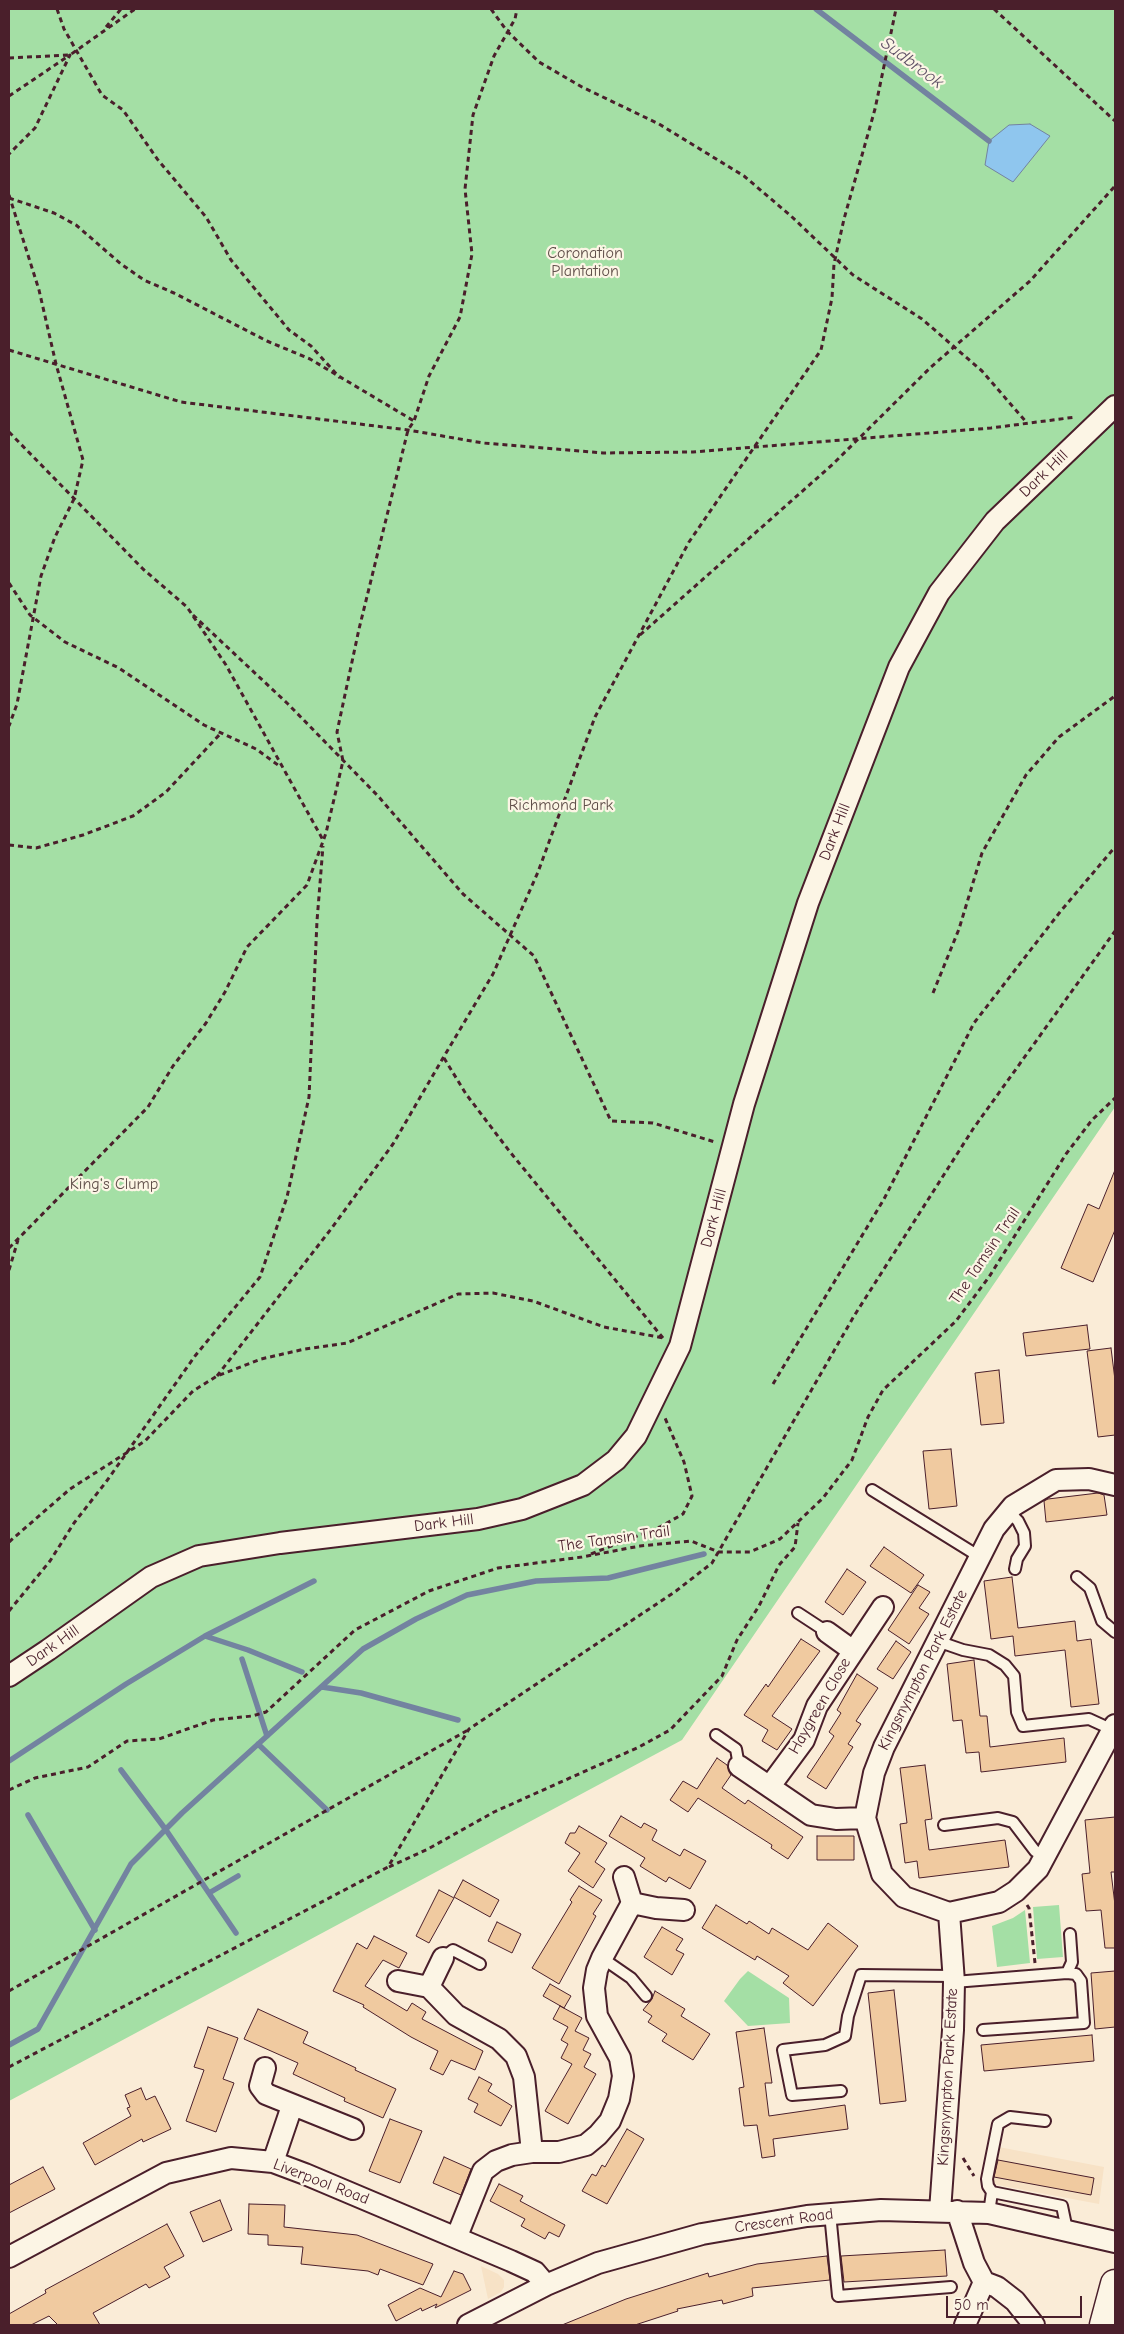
<!DOCTYPE html>
<html>
<head>
<meta charset="utf-8">
<style>
  body { margin:0 }
  #map { position:relative; width:1124px; height:2334px; overflow:hidden; background:#faecd7; font-family:"Comic Neue",sans-serif }
  canvas { display:block }
  .frame { position:absolute; inset:0; border:10px solid #4a1f2b; pointer-events:none }
  .scale { position:absolute; left:946px; top:2296px; width:136px; height:22px; box-sizing:border-box; border:2px solid #4a1f2b; border-top:0; padding-left:6px; font-size:15px; line-height:18px; white-space:nowrap; color:#4a1f2b; -webkit-text-stroke:4px #fcf5e5; paint-order:stroke }
</style>
</head>
<body>
<div id="map">
<canvas width="1124" height="2334"></canvas>
<div class="frame"></div>
<div class="scale">50 m</div>
</div>
<script>
const ctx = document.querySelector('canvas').getContext('2d');
ctx.lineJoin = 'round';
function paint(path, color) {
  ctx.fillStyle = color;
  ctx.fill(path, 'evenodd');
}
function toPath(rows) {
  const path = new Path2D();
  for (const r of rows) {
    path.moveTo(r[0], r[1]);
    for (let i = 2; i < r.length; i += 2) path.lineTo(r[i], r[i + 1]);
  }
  return path;
}
function trace(path, color, width, dash) {
  ctx.strokeStyle = color;
  ctx.lineWidth = width;
  ctx.lineCap = dash ? 'butt' : 'round';
  ctx.setLineDash(dash || []);
  ctx.stroke(path);
}
function label(font, color, halo, rows, align = 'center') {
  ctx.font = font + ' "Comic Neue",sans-serif';
  ctx.lineWidth = 4.5;
  ctx.setLineDash([]);
  ctx.textBaseline = 'middle';
  ctx.strokeStyle = halo;
  ctx.fillStyle = color;
  for (const [text, x, y, turn = 0] of rows) {
    ctx.save();
    ctx.translate(x, y);
    ctx.rotate((+turn || 0) * Math.PI / 180);
    ctx.textAlign = isNaN(turn) ? turn : align;
    if (halo) ctx.strokeText(text, 0, 0);
    ctx.fillText(text, 0, 0);
    ctx.restore();
  }
}
const built = toPath([
  [988,2145,1104,2167,1099,2204,982,2182],
  [481,2266,498,2274,504,2280,504,2287,501,2292,488,2299]
]);
const green = toPath([
  [9,9,1115,9,1115,1107,682,1740,9,2101],
  [1059,1905,1063,1957,1037,1959,1033,1907],
  [1025,1910,1030,1963,997,1967,992,1926,1013,1918],
  [748,1971,789,1998,790,2023,748,2026,724,2001,740,1979]
]);
const water = toPath([
  [1030,124,1050,136,1013,182,985,165,989,141,1009,125,1030,124]
]);
const stream = toPath([
  [816,9,989,141],
  [205,1636,248,1650,302,1672],
  [242,1659,267,1736],
  [322,1687,361,1693,458,1720],
  [258,1744,327,1810],
  [9,1761,126,1684,205,1636,314,1581],
  [121,1770,166,1830,236,1933],
  [28,1815,95,1930],
  [209,1893,238,1876],
  [9,2045,38,2029,131,1864,182,1813,363,1649,416,1619,467,1595,536,1581,608,1578,704,1554]
]);
const building = toPath([
  [1115,1170,1115,1230,1093,1282,1061,1268,1088,1204,1099,1209,1115,1170],
  [1087,1325,1090,1349,1026,1356,1023,1333,1087,1325],
  [1111,1348,1115,1380,1115,1435,1098,1437,1087,1351,1111,1348],
  [999,1370,1004,1423,981,1425,975,1373,999,1370],
  [951,1449,957,1506,929,1509,923,1451,951,1449],
  [1098,1493,1104,1495,1107,1515,1046,1522,1044,1501,1048,1499,1098,1493],
  [884,1547,924,1575,911,1593,870,1566,884,1547],
  [847,1569,866,1582,843,1615,825,1602,847,1569],
  [1012,1577,1018,1628,1075,1621,1077,1641,1091,1639,1099,1704,1071,1707,1065,1650,1015,1656,1013,1636,991,1639,984,1581,1012,1577],
  [918,1585,930,1592,919,1608,929,1614,909,1644,888,1630,918,1585],
  [801,1639,820,1651,772,1716,792,1729,777,1750,762,1741,768,1730,744,1715,766,1684,768,1687,801,1639],
  [896,1641,911,1652,893,1679,877,1669,896,1641],
  [974,1660,980,1716,987,1716,990,1747,1064,1738,1066,1762,981,1772,979,1752,966,1753,962,1720,953,1721,947,1664,974,1660],
  [857,1674,878,1688,856,1721,861,1724,848,1744,853,1747,826,1789,807,1777,834,1736,829,1732,841,1713,837,1710,857,1674],
  [717,1758,727,1765,731,1775,722,1788,745,1804,748,1800,803,1837,788,1859,771,1848,772,1845,698,1798,688,1812,670,1800,683,1781,697,1789,717,1758],
  [925,1765,932,1819,925,1820,929,1850,1005,1840,1009,1867,919,1878,917,1861,905,1863,900,1824,907,1823,900,1768,925,1765],
  [621,1816,641,1828,644,1823,657,1830,652,1840,680,1856,684,1849,706,1861,690,1889,669,1877,666,1882,640,1866,645,1858,609,1836,621,1816],
  [1115,1817,1115,1872,1111,1872,1115,1905,1115,1948,1105,1948,1101,1910,1086,1911,1082,1874,1090,1873,1085,1820,1115,1817],
  [579,1826,607,1843,595,1862,605,1869,593,1888,568,1871,580,1853,565,1843,570,1833,575,1833,579,1826],
  [817,1836,854,1836,854,1860,817,1860,817,1836],
  [463,1880,499,1900,490,1917,454,1897,463,1880],
  [579,1886,602,1900,593,1914,596,1916,559,1984,532,1968,572,1902,570,1900,579,1886],
  [439,1890,454,1898,429,1943,416,1936,439,1890],
  [716,1905,747,1924,749,1921,769,1934,772,1928,808,1950,828,1923,858,1946,813,2006,783,1983,789,1976,757,1956,755,1960,702,1928,716,1905],
  [497,1922,521,1934,512,1953,488,1941,497,1922],
  [662,1927,683,1939,676,1950,684,1954,672,1975,644,1957,662,1927],
  [374,1936,407,1953,399,1968,383,1960,365,1986,407,2011,412,2003,426,2012,422,2019,483,2051,475,2070,451,2060,443,2075,430,2069,438,2051,411,2037,363,2007,364,2005,333,1991,357,1943,367,1949,374,1936],
  [1115,1971,1115,2027,1095,2029,1091,1973,1115,1971],
  [550,1984,571,1996,564,2008,543,1996,550,1984],
  [894,1990,906,2101,880,2104,868,1993,894,1990],
  [655,1991,685,2009,681,2016,710,2034,693,2060,662,2041,667,2034,648,2022,652,2016,643,2010,652,1999,655,1991],
  [560,2006,582,2018,575,2031,589,2038,583,2050,591,2054,584,2067,596,2074,568,2124,545,2111,572,2064,561,2058,568,2044,561,2040,568,2027,553,2019,560,2006],
  [258,2009,308,2032,303,2043,356,2068,355,2070,396,2089,383,2118,344,2101,345,2098,293,2074,298,2063,244,2039,258,2009],
  [208,2027,238,2038,223,2079,234,2083,216,2132,186,2121,204,2070,194,2067,208,2027],
  [764,2028,772,2083,765,2083,769,2116,845,2105,848,2129,773,2139,775,2156,762,2158,757,2125,744,2126,739,2088,744,2087,736,2032,764,2028],
  [1092,2035,1094,2061,984,2071,981,2045,1092,2035],
  [479,2077,492,2084,488,2091,512,2106,501,2126,474,2112,478,2104,468,2099,479,2077],
  [141,2088,146,2100,155,2096,171,2129,143,2142,142,2139,95,2165,83,2143,131,2116,127,2108,130,2107,125,2095,141,2088],
  [390,2119,422,2131,400,2183,369,2171,390,2119],
  [627,2129,644,2139,607,2204,582,2191,592,2174,596,2176,602,2165,605,2167,627,2129],
  [444,2157,471,2169,461,2195,433,2183,444,2157],
  [998,2160,1094,2178,1091,2195,994,2177,998,2160],
  [43,2167,55,2189,9,2213,9,2185,43,2167],
  [499,2184,523,2196,520,2201,565,2225,559,2237,549,2232,545,2239,521,2226,525,2219,490,2201,499,2184],
  [220,2200,232,2230,203,2242,190,2212,220,2200],
  [249,2204,285,2205,284,2227,357,2235,433,2264,423,2285,380,2269,378,2275,368,2271,301,2264,303,2247,268,2245,268,2235,248,2234,249,2204],
  [167,2224,184,2256,164,2267,170,2277,149,2288,146,2284,93,2313,100,2325,58,2325,49,2316,31,2325,9,2325,9,2314,46,2293,45,2290,167,2224],
  [945,2250,947,2276,844,2282,841,2256,945,2250],
  [827,2256,830,2280,752,2288,753,2296,723,2304,722,2300,677,2309,678,2311,635,2325,562,2325,626,2299,708,2273,709,2277,757,2264,827,2256],
  [454,2271,463,2274,471,2290,435,2308,437,2304,422,2311,421,2308,396,2321,388,2305,420,2288,441,2297,454,2271]
]);
const path = toPath([
  [57,9,64,29,102,95,123,110,158,160,206,217,231,260,289,330,311,346,340,378],
  [491,9,507,31,539,62,582,87,659,124,744,176,791,216,853,275,922,319,982,371,1027,423],
  [994,9,1115,121],
  [106,27,121,9],
  [9,58,70,55,135,9],
  [9,96,70,55,35,128,9,154],
  [9,195,39,290,56,364,83,460,74,499,55,537,41,576,17,704,9,726],
  [9,198,54,213,76,225,121,264,144,280,174,293,267,341,310,359,414,421],
  [9,350,181,402,408,430,483,443,603,453,693,452,991,428,1076,417],
  [9,432,143,569,187,607,226,665,323,840],
  [9,583,30,615,65,642,119,668,204,725,256,749,278,765],
  [193,615,288,704,378,796,463,894,534,956,611,1121,653,1123,715,1142],
  [640,635,833,464,931,367,1030,281,1115,186],
  [9,845,36,848,83,835,133,816,166,792,221,733],
  [933,993,959,929,982,853,1026,775,1059,737,1115,696],
  [444,1058,466,1094,510,1152,663,1338],
  [9,1248,148,1107,173,1066,206,1023,225,992,247,947,307,885,326,833,343,761,337,732,359,629,408,430,414,421,429,376,460,317,472,254,465,189,473,115,494,56,515,19,517,9],
  [9,1270,18,1240],
  [217,1376,331,1229,393,1144,443,1058,493,974,538,872,595,717,689,542,821,350,832,298,834,264,844,219,875,109,896,9],
  [773,1384,884,1199,974,1023,1060,912,1115,847],
  [9,1542,70,1489,145,1441,193,1391,217,1376,261,1359,305,1349,347,1343,458,1294,493,1293,533,1301,604,1327,664,1338],
  [591,1554,660,1527,683,1514,692,1496,684,1462,665,1418],
  [9,1611,50,1561,74,1523,106,1482,195,1356,260,1277,287,1197,309,1097,317,921,323,846],
  [9,1790,35,1778,88,1767,127,1741,159,1739,213,1720,252,1716,266,1712,355,1630,429,1591,498,1568,582,1557,640,1546,691,1541,719,1552,750,1552,780,1539,823,1498,852,1460,868,1417,883,1390,956,1321,989,1277,1066,1154,1092,1120,1115,1098],
  [389,1867,428,1849,494,1812,639,1747,670,1730,722,1676,737,1640,759,1606,779,1565,795,1547,798,1523],
  [1027,1905,1029,1908,1035,1963],
  [9,1991,468,1730],
  [9,2067,388,1867,469,1729,676,1591,712,1563,854,1316,973,1129,1115,931],
  [963,2158,974,2176]
]);
const lane = toPath([
  [872,1490,980,1557],
  [1008,1511,1018,1521,1024,1533,1025,1546,1017,1559,1015,1569],
  [1077,1577,1090,1588,1102,1621,1115,1632],
  [798,1613,827,1632],
  [937,1641,963,1650,989,1655,1005,1665,1014,1676,1017,1712,1023,1726,1089,1719,1113,1730],
  [716,1735,736,1749,739,1766],
  [944,1825,998,1818,1013,1822,1035,1851,1045,1856],
  [443,1958,453,1950,480,1964],
  [602,1958,631,1978,646,1996],
  [1067,1973,1072,1962,1070,1934],
  [954,1982,1067,1973,1076,1974,1081,1981,1084,2023,983,2030],
  [841,2091,792,2095,783,2050,825,2045,845,2036,848,2016,861,1975,953,1976],
  [992,2192,988,2186,987,2179,998,2124,1010,2117,1045,2121],
  [830,2213,838,2296,951,2287],
  [989,2213,992,2192,1062,2206,1067,2230]
]);
const street = toPath([
  [1115,1485,1089,1479,1056,1480,1013,1506,994,1529,884,1747,874,1773,865,1818,882,1874,904,1897,949,1913,999,1902,1016,1891,1038,1869,1115,1725],
  [827,1632,852,1650],
  [9,1676,48,1650,151,1577,199,1556,280,1543,478,1519,522,1509,583,1485,616,1460,636,1436,680,1346,744,1104,808,903,899,667,939,593,995,521,1115,406],
  [739,1766,811,1815,836,1819,865,1818],
  [770,1786,804,1740,817,1706,883,1607],
  [632,1903,656,1908,684,1910],
  [443,1958,429,1987,456,2015,499,2039,516,2056,524,2077,532,2152],
  [398,1981,429,1987],
  [265,2068,260,2086,266,2094,353,2129],
  [273,2162,292,2106],
  [940,2211,953,2030,954,1982,949,1913],
  [957,2211,974,2263,984,2282,997,2287,1015,2301,1034,2325],
  [457,2236,483,2171,496,2161,512,2155,532,2152,559,2152,586,2145,598,2135,610,2121,619,2099,623,2076,620,2058,597,2016,594,1988,597,1970,602,1958,632,1903,624,1877],
  [9,2257,166,2173,231,2158,273,2162,305,2174,511,2261,535,2272,546,2285],
  [468,2325,546,2285,598,2263,702,2234,807,2216,881,2210,989,2213,1115,2242],
  [965,2325,984,2282]
]);
const primary = toPath([
  [1104,2325,1115,2284]
]);
const parkNames = [
  ["Coronation",585,253],
  ["Plantation",585,271],
  ["Richmond Park",561,805],
  ["King's Clump",114,1184]
];
const streetNames = [
  ["Dark Hill",1044,474,-44],
  ["Dark Hill",835,832,-69],
  ["Dark Hill",714,1218,-75],
  ["The Tamsin Trail",985,1256,-56],
  ["Dark Hill",444,1523,-7],
  ["The Tamsin Trail",614,1539,-8],
  ["Dark Hill",53,1646,-35],
  ["Kingsnympton Park Estate",923,1670,-63],
  ["Haygreen Close",820,1706,-60],
  ["Kingsnympton Park Estate",948,2077,-87],
  ["Liverpool Road",321,2182,21],
  ["Crescent Road",784,2221,-8]
];
const waterNames = [
  ["Sudbrook",912,63,37]
];
paint(built, '#f7e2c6');
paint(green, '#a4dfa5');
paint(water, '#8fc6ee');
trace(water, '#7383a0', 1);
trace(stream, '#7383a0', 5.5);
paint(building, '#f0caa0');
trace(building, '#4a1f2b', 1);
trace(lane, '#4a1f2b', 14);
trace(street, '#4a1f2b', 24);
trace(primary, '#4a1f2b', 31);
trace(path, '#4a1f2b', 3, [5, 4]);
trace(lane, '#fcf5e5', 10);
trace(street, '#fcf5e5', 20);
trace(primary, '#fcf5e5', 28);
label('16px', '#604f4a', '#fcf5e5', parkNames);
label('16px', '#4a1f2b', '#fcf5e5', streetNames);
label('italic 18px', '#5f5166', '#fcf5e5', waterNames);
</script>
</body>
</html>
